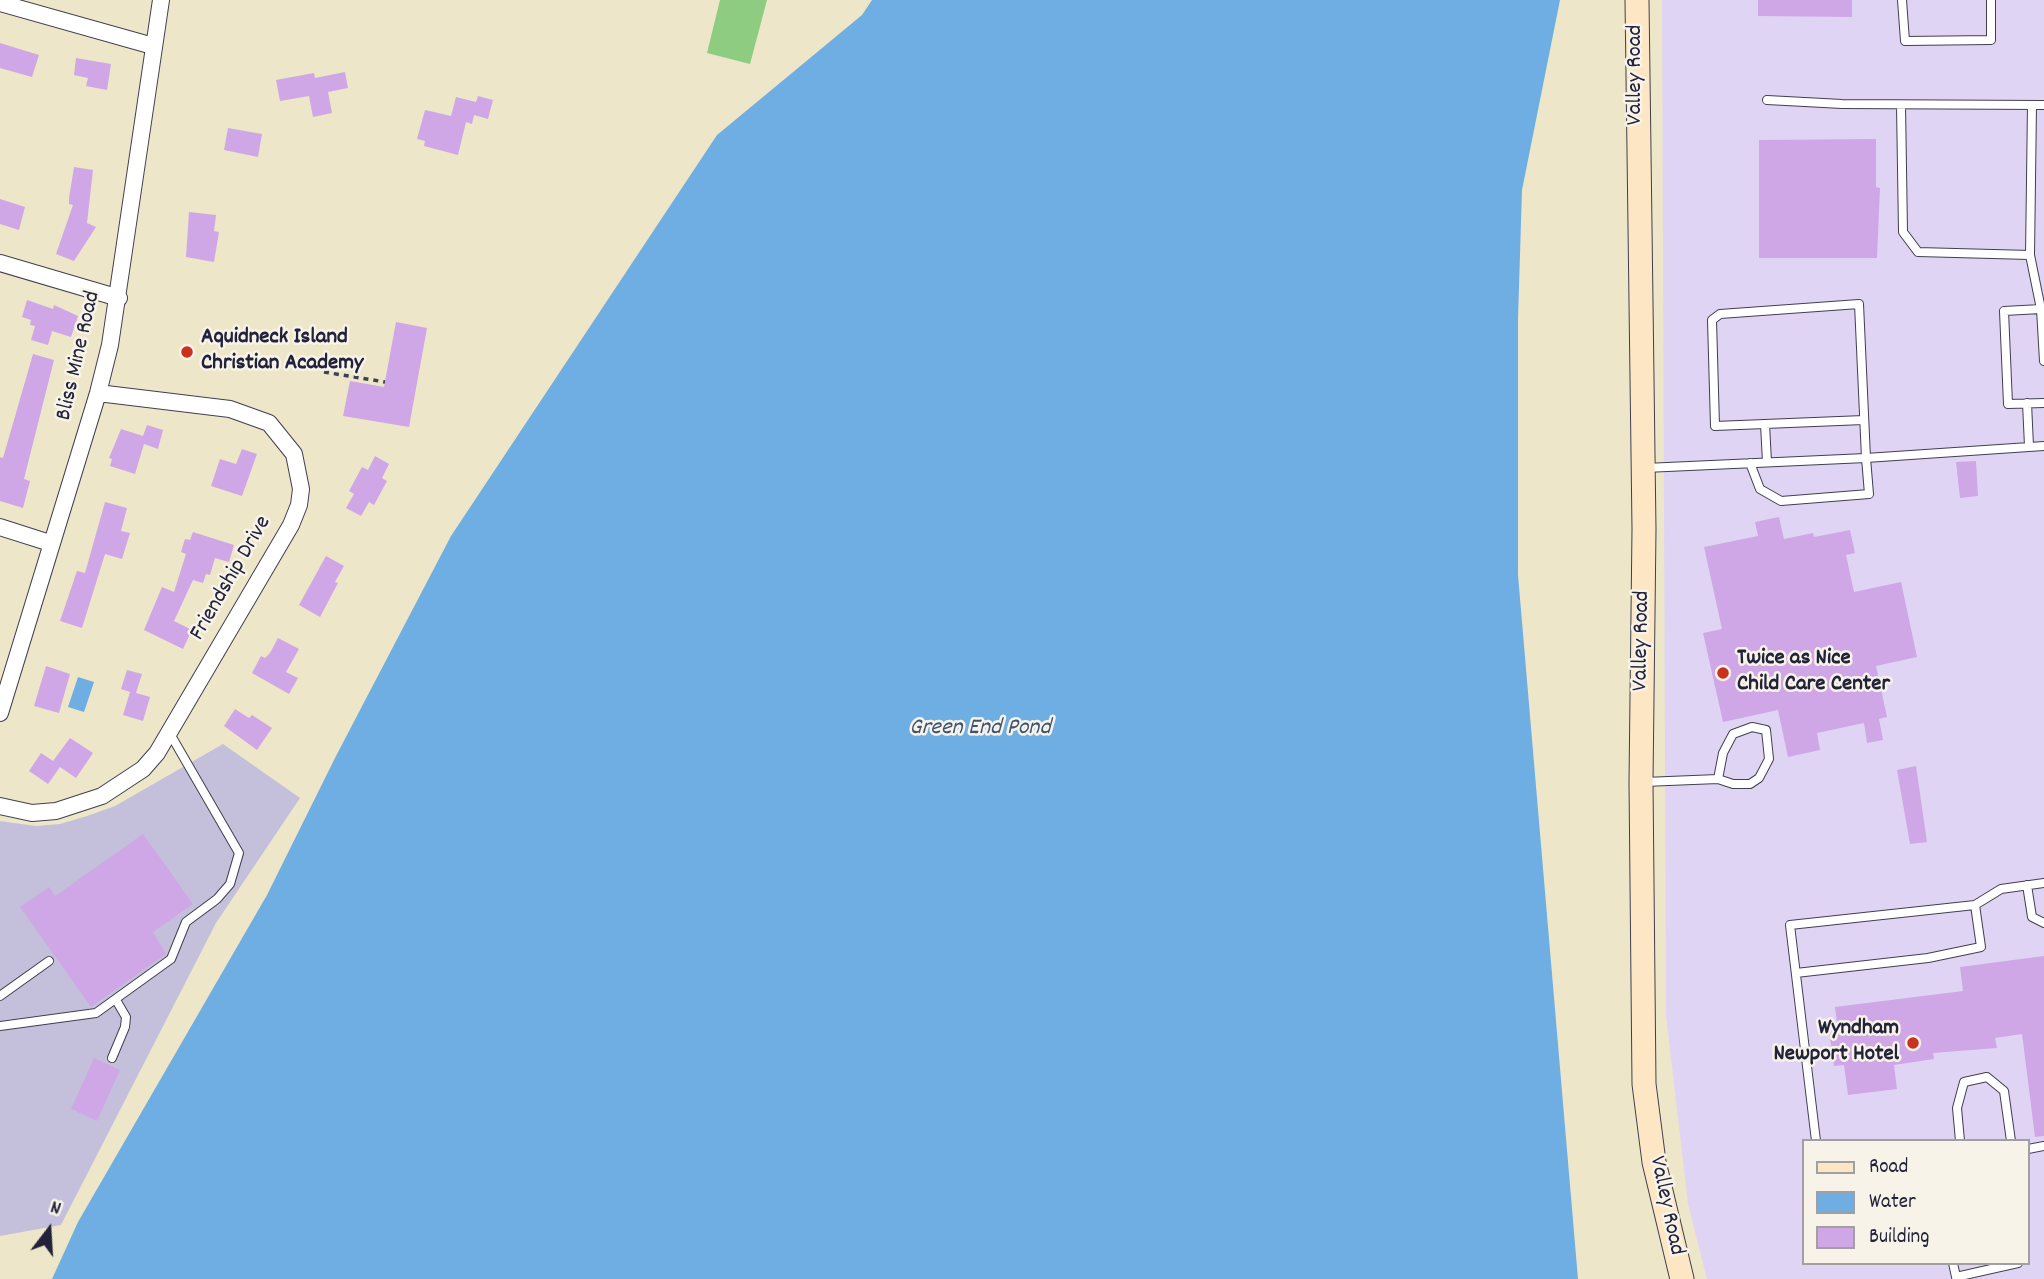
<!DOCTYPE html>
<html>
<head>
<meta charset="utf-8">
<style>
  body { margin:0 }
  #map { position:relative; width:2044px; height:1279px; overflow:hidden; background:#ede6c9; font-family:Dekko,sans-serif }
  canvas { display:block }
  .legend { position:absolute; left:1802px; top:1139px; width:228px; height:126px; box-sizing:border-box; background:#f7f3e8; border:2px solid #a29fa3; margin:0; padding:9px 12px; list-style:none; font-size:21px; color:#22223b }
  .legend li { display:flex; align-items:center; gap:14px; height:35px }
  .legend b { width:35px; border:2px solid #a29fa3 }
  .north { position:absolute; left:14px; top:1195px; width:70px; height:70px; -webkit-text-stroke:5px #f7f3e8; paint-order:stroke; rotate:17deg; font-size:19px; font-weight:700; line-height:28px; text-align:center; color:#22223b }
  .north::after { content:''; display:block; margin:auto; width:24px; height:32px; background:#22223b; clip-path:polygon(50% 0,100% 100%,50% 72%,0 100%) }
</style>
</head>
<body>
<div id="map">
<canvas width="2044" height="1279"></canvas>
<ul class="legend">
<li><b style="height:9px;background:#fce6c4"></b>Road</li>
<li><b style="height:19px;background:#6faee2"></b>Water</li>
<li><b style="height:19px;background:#cfa7e6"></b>Building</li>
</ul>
<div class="north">N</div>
</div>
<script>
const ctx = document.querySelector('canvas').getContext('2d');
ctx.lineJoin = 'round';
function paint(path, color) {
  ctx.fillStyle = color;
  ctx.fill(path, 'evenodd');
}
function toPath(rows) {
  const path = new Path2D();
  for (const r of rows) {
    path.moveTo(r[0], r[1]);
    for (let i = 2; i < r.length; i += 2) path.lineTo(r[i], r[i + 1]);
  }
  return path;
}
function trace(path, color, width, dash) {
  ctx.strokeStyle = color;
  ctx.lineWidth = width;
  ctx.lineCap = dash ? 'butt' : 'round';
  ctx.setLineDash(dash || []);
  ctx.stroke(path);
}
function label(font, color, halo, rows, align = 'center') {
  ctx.font = font + ' Dekko,sans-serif';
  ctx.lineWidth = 5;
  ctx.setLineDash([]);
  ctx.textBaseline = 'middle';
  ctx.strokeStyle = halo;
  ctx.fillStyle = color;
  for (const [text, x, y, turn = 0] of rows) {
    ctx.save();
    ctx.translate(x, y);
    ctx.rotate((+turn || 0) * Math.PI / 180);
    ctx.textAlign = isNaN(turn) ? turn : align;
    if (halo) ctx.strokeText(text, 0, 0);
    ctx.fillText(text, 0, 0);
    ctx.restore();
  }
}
const built = toPath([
  [1662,0,2044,0,2044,1279,1707,1279,1688,1204,1666,1015],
  [1804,1141,2028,1141,2028,1263,1804,1263]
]);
const industrial = toPath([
  [223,744,300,798,216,923,61,1225,0,1236,0,821,36,826,60,824,87,816,115,806]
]);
const green = toPath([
  [720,0,767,0,750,64,707,53]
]);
const water = toPath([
  [872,0,1560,0,1522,190,1518,319,1518,575,1578,1279,52,1279,78,1222,267,895,336,756,451,536,717,135,862,15],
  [78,677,94,682,84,712,68,707]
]);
const building = toPath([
  [1758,0,1852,0,1852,17,1758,16],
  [0,43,39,55,32,77,0,68],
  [76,58,111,64,107,90,86,86,88,78,74,75],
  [345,72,348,88,328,92,332,113,313,117,309,96,280,101,276,80,314,73,315,78],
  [478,96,493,100,488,119,474,115,472,124,466,122,458,155,424,146,425,141,417,139,425,110,451,116,456,97,476,102],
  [228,128,262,134,258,157,224,150],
  [1876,139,1876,187,1880,188,1877,258,1759,258,1759,140],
  [74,167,93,170,87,223,96,227,74,261,56,254,73,205,69,204,69,198],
  [0,199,25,207,19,230,0,224],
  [189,212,216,215,214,231,219,232,214,262,186,257],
  [27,300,53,309,54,305,78,316,71,337,52,331,48,345,31,340,35,326,30,325,31,320,22,317],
  [396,322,427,328,409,427,343,416,350,381,384,387],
  [33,354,54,360,24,479,30,481,23,508,0,501,0,457,3,458],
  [147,425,163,430,158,449,144,444,135,474,110,466,112,459,109,458,121,429,143,436],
  [242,449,257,454,242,496,211,486,220,459,236,464],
  [375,456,389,464,382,478,387,481,374,505,369,502,361,516,346,508,354,494,349,491,362,467,368,470],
  [1976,461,1978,496,1960,498,1956,462],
  [105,502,127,508,121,531,130,533,122,559,105,554,82,628,60,621,77,571,85,573],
  [1779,517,1784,539,1813,533,1814,537,1850,530,1855,553,1846,555,1854,592,1901,582,1917,657,1876,666,1887,717,1879,719,1883,740,1867,743,1864,723,1817,733,1820,750,1788,757,1778,710,1723,722,1703,633,1722,629,1704,547,1758,536,1755,522],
  [193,532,234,545,229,562,215,558,210,575,206,574,203,583,193,580,174,621,192,630,183,649,144,630,162,587,174,592,186,554,181,552,185,539,190,540],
  [326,556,344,566,335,582,338,583,320,617,299,605],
  [278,638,299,649,286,672,298,678,289,694,252,673,261,656,265,658,270,653],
  [46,666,70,674,59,713,34,706],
  [127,670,142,674,136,693,150,697,143,721,123,715,130,692,121,689],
  [235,709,249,718,252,715,272,728,257,750,224,726],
  [70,738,93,753,76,778,60,767,48,784,29,771,41,753,53,761],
  [1916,766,1927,842,1910,844,1897,770],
  [143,834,193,904,153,932,166,954,91,1007,20,907,49,887,55,896],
  [2044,956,2044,1136,2035,1137,2022,1034,1995,1038,1997,1048,1933,1053,1934,1059,1894,1065,1897,1089,1848,1095,1844,1065,1834,1066,1828,1024,1837,1023,1835,1007,1963,991,1960,967],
  [94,1058,120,1070,97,1121,71,1109]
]);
const path = toPath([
  [324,372,385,382]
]);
const service = toPath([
  [1902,0,1905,41,1991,40,1991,0],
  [1767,100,1842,104,2044,105],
  [1901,105,1903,232,1918,252,2030,255,2041,309,2044,361],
  [2030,255,2032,105],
  [2041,309,2004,311,2008,404,2044,403],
  [2027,403,2029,446],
  [1765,424,1767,462],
  [1750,463,1760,489,1781,501,1869,494,1866,458,2044,446],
  [1645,468,1866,458,1859,304,1720,314,1712,320,1715,426,1864,420],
  [1644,782,1718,779,1733,784,1750,784,1759,778,1769,759,1766,730,1752,727,1733,734,1723,753,1718,779],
  [2027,885,2032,917,2044,923],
  [1796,973,1928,958,1981,947,1975,905],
  [0,996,49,961],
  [0,1026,96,1013,171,959,186,922,217,899,230,884,239,853,169,732],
  [112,1058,125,1027,126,1017,116,1000],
  [1816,1141,1790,925,1975,905,2001,889,2044,883],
  [1960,1141,1957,1108,1964,1082,1987,1077,2004,1091,2011,1141],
  [2028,1149,2044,1146],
  [1953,1263,1956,1277,2018,1263]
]);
const minor = toPath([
  [0,3,153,46],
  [0,263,119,298],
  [0,527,50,543],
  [0,713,98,393,110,345,161,0],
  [0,806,32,813,56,811,102,796,143,769,157,753,291,525,299,505,301,489,294,454,269,423,230,409,98,393]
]);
const secondary = toPath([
  [1637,0,1644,529,1641,782,1644,1084,1654,1162,1682,1279]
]);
const markers = [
  [187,352,7,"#c8321e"],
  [1723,673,7,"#c8321e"],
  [1913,1043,7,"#c8321e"]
];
const streetNames = [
  ["Valley Road",1637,75,-90],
  ["Bliss Mine Road",80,356,-77],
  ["Friendship Drive",232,579,-60],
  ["Valley Road",1643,641,-89],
  ["Valley Road",1665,1206,78]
];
const poiNames = [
  ["Aquidneck Island",201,339],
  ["Christian Academy",201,365],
  ["Twice as Nice",1737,660],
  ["Child Care Center",1737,686],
  ["Wyndham",1899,1030,"right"],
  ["Newport Hotel",1899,1056,"right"]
];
const waterNames = [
  ["Green End Pond",980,730]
];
paint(built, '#e0d4f4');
paint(industrial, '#c4c0db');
paint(green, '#8ecc82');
paint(water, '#6faee2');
paint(building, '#cfa7e6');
trace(service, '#403f50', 10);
trace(minor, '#403f50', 18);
trace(secondary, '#403f50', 25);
trace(path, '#403f50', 3.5, [5, 5]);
trace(service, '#fff', 8);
trace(minor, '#fff', 16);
trace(secondary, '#fce6c4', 23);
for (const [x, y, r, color] of markers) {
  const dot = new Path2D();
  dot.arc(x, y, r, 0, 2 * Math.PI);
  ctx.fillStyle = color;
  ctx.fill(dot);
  trace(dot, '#f7f3e8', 2.5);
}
label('23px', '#22223b', '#f7f3e8', streetNames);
label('bold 23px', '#22223b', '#f7f3e8', poiNames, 'left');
label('italic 24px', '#3d5375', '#f7f3e8', waterNames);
</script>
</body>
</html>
